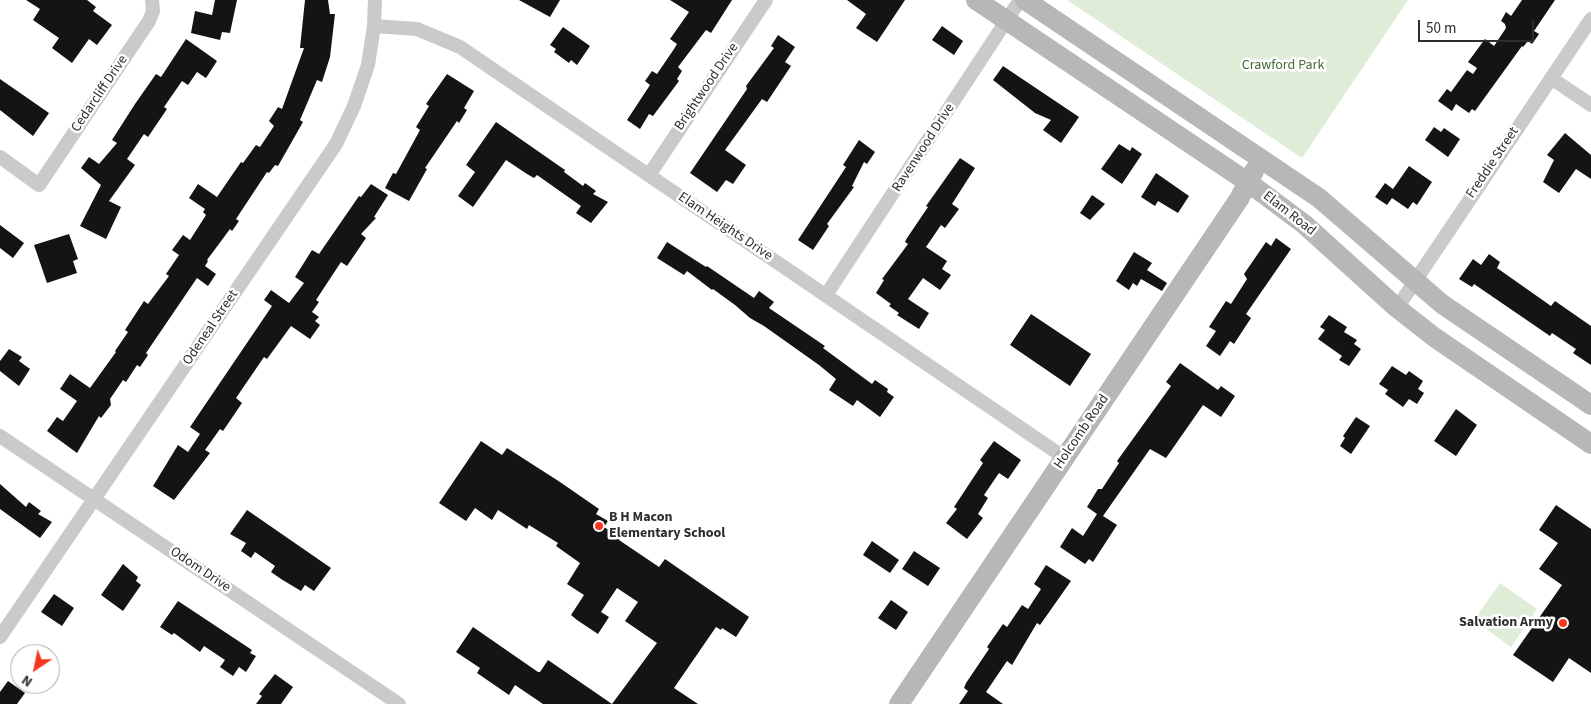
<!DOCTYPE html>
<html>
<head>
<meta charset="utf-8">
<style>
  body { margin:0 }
  #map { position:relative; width:1591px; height:704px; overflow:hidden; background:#fff; font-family:"Source Sans 3",sans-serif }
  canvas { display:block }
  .north { position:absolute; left:10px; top:644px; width:50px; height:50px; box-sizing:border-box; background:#fff; border:1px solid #ababab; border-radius:50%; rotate:214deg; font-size:14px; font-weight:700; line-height:20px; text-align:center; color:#2d2d2d }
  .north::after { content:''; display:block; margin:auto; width:18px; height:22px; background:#f5371d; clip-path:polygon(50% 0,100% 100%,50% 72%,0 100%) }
  .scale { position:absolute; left:1418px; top:20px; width:116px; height:22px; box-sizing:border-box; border:2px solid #2d2d2d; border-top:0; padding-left:6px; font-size:15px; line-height:18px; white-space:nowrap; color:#2d2d2d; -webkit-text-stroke:4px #fff; paint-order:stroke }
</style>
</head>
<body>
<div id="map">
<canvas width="1591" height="704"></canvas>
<div class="north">N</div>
<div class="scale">50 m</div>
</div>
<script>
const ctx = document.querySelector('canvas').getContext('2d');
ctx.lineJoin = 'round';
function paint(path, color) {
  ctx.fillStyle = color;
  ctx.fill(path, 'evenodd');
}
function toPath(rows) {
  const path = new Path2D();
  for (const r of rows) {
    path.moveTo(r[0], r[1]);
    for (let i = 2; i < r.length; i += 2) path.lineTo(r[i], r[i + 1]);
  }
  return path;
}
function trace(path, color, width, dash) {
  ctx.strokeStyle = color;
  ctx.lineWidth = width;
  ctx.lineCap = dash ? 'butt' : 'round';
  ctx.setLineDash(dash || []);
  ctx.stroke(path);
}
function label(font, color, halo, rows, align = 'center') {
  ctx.font = font + ' "Source Sans 3",sans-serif';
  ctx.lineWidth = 5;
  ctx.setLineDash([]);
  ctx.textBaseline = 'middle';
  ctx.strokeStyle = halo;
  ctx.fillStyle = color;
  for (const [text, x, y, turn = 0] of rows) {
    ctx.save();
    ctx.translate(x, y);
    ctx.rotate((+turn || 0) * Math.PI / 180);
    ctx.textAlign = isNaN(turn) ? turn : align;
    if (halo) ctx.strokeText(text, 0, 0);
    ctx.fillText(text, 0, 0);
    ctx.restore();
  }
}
const green = toPath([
  [1067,0,1408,0,1302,158],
  [1500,583,1537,609,1511,647,1474,620]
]);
const building = toPath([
  [26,0,87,0,96,7,93,11,112,25,97,45,89,39,72,63,52,48,59,38,33,20,40,9],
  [215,0,237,0,230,33,222,32,220,40,191,33,195,11,212,15],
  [305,0,328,0,330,14,335,14,330,57,322,82,317,80,300,120,303,122,278,166,275,165,269,173,267,172,236,219,239,221,232,231,230,229,207,260,208,261,205,266,216,274,208,286,197,278,146,353,148,355,140,367,137,365,126,382,123,380,110,399,111,405,101,418,99,416,77,453,47,431,57,417,63,421,77,401,60,389,70,374,90,388,116,352,115,351,128,332,125,330,144,301,148,304,169,276,166,274,179,255,172,250,183,235,190,240,206,215,203,212,205,209,189,198,198,184,217,197,241,162,243,163,256,145,260,147,274,126,269,121,278,107,282,109,304,48,300,48],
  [519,0,560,0,550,17],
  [670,0,732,0,711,33,706,30,678,67,682,71,677,79,679,81,653,116,649,114,640,129,627,120,650,85,645,81,652,71,657,74,674,49,677,44,670,39,689,12],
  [847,0,905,0,877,42,856,28,866,14],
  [1522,0,1555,0,1534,31,1539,34,1532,44,1528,41,1523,47,1522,46,1475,111,1472,109,1469,113,1456,104,1452,111,1438,101,1447,89,1451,92,1467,70,1473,74,1477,68,1468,62,1485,39,1494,46,1506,28,1505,24,1501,21,1506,12,1511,16],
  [942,26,963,41,954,55,932,40],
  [563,27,590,46,577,65,571,60,569,63,554,52,556,49,550,45],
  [778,35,795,47,785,62,791,66,767,102,762,99,725,150,746,165,733,184,726,180,717,192,690,173,747,89,746,86,774,48,771,46],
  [186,39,217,61,206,78,197,72,188,85,182,81,164,107,167,109,148,137,144,134,127,159,135,165,109,201,121,207,106,239,80,226,101,185,81,168,89,157,99,164,117,143,112,140,135,104,156,74,161,77],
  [1003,66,1079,117,1061,143,1043,130,1051,120,1035,113,993,80],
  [447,74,474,91,464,108,467,110,459,123,457,121,425,168,427,169,409,201,385,188,393,173,396,174,420,130,416,127,429,106,426,104],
  [0,79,49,113,33,136,0,110],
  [496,122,565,170,564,172,583,186,585,183,596,191,593,194,608,202,591,223,576,213,581,206,537,175,534,178,527,174,506,160,473,207,458,196,475,172,466,165],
  [1434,127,1441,132,1444,128,1460,139,1448,157,1425,140],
  [1565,133,1591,155,1591,179,1576,169,1559,193,1543,182,1554,160,1547,155],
  [859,140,875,152,867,164,864,162,852,186,854,187,827,224,829,226,813,250,798,240,846,167,843,165],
  [1119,144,1130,151,1132,147,1142,154,1122,184,1101,169],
  [960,158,975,168,952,204,959,209,945,228,941,225,926,247,947,261,942,269,951,275,940,290,923,278,908,299,929,313,919,329,897,315,899,313,889,306,891,304,876,293,884,280,882,279,908,244,905,242,907,238,928,207,926,206],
  [1409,166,1432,182,1417,205,1413,202,1408,209,1392,198,1387,205,1375,197,1385,183,1393,189],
  [1156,173,1189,196,1178,213,1158,201,1155,206,1141,197],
  [371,184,388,195,374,217,376,218,361,234,366,238,347,266,341,262,316,300,319,302,312,312,319,317,315,321,320,325,310,339,291,326,267,359,264,357,236,398,242,403,223,431,220,429,205,450,210,453,174,500,153,486,178,445,188,452,200,434,190,427,272,306,264,300,271,290,289,303,304,283,295,277,312,250,319,254,359,196,361,197],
  [1092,195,1105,204,1090,220,1080,213],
  [0,225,24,243,13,258,0,248],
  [69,234,78,259,73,261,77,273,47,283,34,245],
  [1276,238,1291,249,1246,314,1251,318,1234,344,1230,341,1220,356,1206,346,1216,331,1209,327,1226,301,1231,304,1247,279,1244,274,1266,242,1271,246],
  [667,242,706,267,707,266,754,298,759,291,774,302,769,308,825,346,823,348,872,384,875,380,888,389,887,392,894,397,880,417,857,400,853,406,829,390,836,379,819,365,764,326,750,318,735,305,713,289,712,290,687,271,684,275,657,258],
  [1134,252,1152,263,1147,270,1167,283,1162,291,1141,279,1137,286,1133,283,1129,290,1116,281],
  [1489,254,1500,262,1497,268,1551,306,1555,301,1591,326,1591,365,1573,353,1576,349,1552,333,1550,336,1474,284,1472,287,1459,279,1473,259,1481,265],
  [1031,314,1091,354,1070,386,1010,345],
  [1329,315,1347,327,1344,332,1357,340,1354,344,1361,349,1349,366,1339,360,1342,356,1318,339,1325,330,1320,327],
  [9,349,22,357,19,361,30,369,19,386,0,371,0,361],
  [1180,363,1218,390,1221,386,1235,396,1221,417,1203,405,1166,458,1150,449,1103,516,1117,525,1093,562,1089,559,1085,564,1060,547,1072,528,1083,536,1097,514,1087,507,1098,489,1102,489,1119,463,1117,461,1171,386,1166,382],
  [1392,366,1406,375,1409,371,1423,381,1418,389,1424,393,1417,404,1409,399,1403,407,1385,394,1388,390,1379,384],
  [1456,409,1477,425,1456,456,1434,441],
  [1356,417,1370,426,1351,454,1340,446,1345,438,1343,436],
  [481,441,502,455,507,448,560,482,599,509,596,514,608,521,604,527,621,538,619,540,659,567,665,559,749,617,736,637,722,628,721,630,716,627,674,688,698,704,543,704,515,685,509,695,477,673,480,668,456,652,473,627,538,672,540,672,548,660,612,704,657,643,625,621,638,602,617,588,601,612,609,617,598,634,577,620,571,615,584,595,567,584,580,563,556,546,558,543,529,525,527,529,498,510,492,520,475,508,466,521,439,503],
  [994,441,1021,460,1008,479,999,473,984,495,988,498,978,514,983,518,967,539,946,523,957,509,954,507,983,463,980,460],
  [0,484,26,507,29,502,41,511,38,514,52,522,40,538,0,509],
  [1556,505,1591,529,1591,673,1569,658,1553,682,1513,655,1562,585,1539,569,1558,543,1539,530],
  [247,510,331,568,314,591,305,585,301,591,281,579,271,572,275,566,255,552,251,558,241,551,246,543,230,534],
  [872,541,899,560,890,573,863,555],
  [914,551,940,568,928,586,902,569],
  [123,564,138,577,136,581,141,585,123,611,101,595],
  [1046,565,1071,581,1040,625,1037,623,1012,665,1007,661,986,692,1003,704,959,704,968,691,964,688,966,683,989,649,987,647,1003,624,1007,627,1022,605,1028,609,1041,589,1034,584],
  [54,594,74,608,62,626,41,612],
  [891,600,908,612,896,630,878,618],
  [178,601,252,650,250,653,256,656,246,672,239,667,233,676,220,667,225,660,204,646,200,652,174,633,172,635,160,627],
  [275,674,293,687,281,704,256,704,262,696,259,694],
  [8,681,25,693,17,704,0,704,0,692]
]);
const street = toPath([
  [374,26,417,29,460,47,1065,458],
  [1551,78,1591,105],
  [0,157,39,185,149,21,153,11,152,0],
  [649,175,766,0],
  [826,295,1020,0],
  [1397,308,1591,19],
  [0,436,399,704],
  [0,637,336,144,354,106,368,65,374,26,375,0]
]);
const secondary = toPath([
  [976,0,1249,183,1304,224,1397,308,1434,337,1591,444],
  [1025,0,1319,198,1442,304,1591,405],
  [899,704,1239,199,1254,171]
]);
const markers = [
  [599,526,5,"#f5371d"],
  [1563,623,5,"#f5371d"]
];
const parkNames = [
  ["Crawford Park",1283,66]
];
const streetNames = [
  ["Brightwood Drive",707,87,-56],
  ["Cedarcliff Drive",100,94,-56],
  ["Ravenwood Drive",924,148,-57],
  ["Freddie Street",1493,163,-56],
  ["Elam Road",1289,214,38],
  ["Elam Heights Drive",725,227,34],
  ["Odeneal Street",211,328,-56],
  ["Holcomb Road",1082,432,-56],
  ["Odom Drive",200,570,34]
];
const poiNames = [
  ["B H Macon",609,518],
  ["Elementary School",609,534],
  ["Salvation Army",1553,623,"right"]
];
paint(green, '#dfecd8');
paint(building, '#141414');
trace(street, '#cacaca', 14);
trace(secondary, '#b7b7b7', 20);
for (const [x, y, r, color] of markers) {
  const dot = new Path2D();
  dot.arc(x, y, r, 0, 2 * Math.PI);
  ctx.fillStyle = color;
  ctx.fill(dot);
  trace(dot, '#fff', 2);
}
label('14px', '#456c36', '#fff', parkNames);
label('14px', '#2d2d2d', '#fff', streetNames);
label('bold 14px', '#2d2d2d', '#fff', poiNames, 'left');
</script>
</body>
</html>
